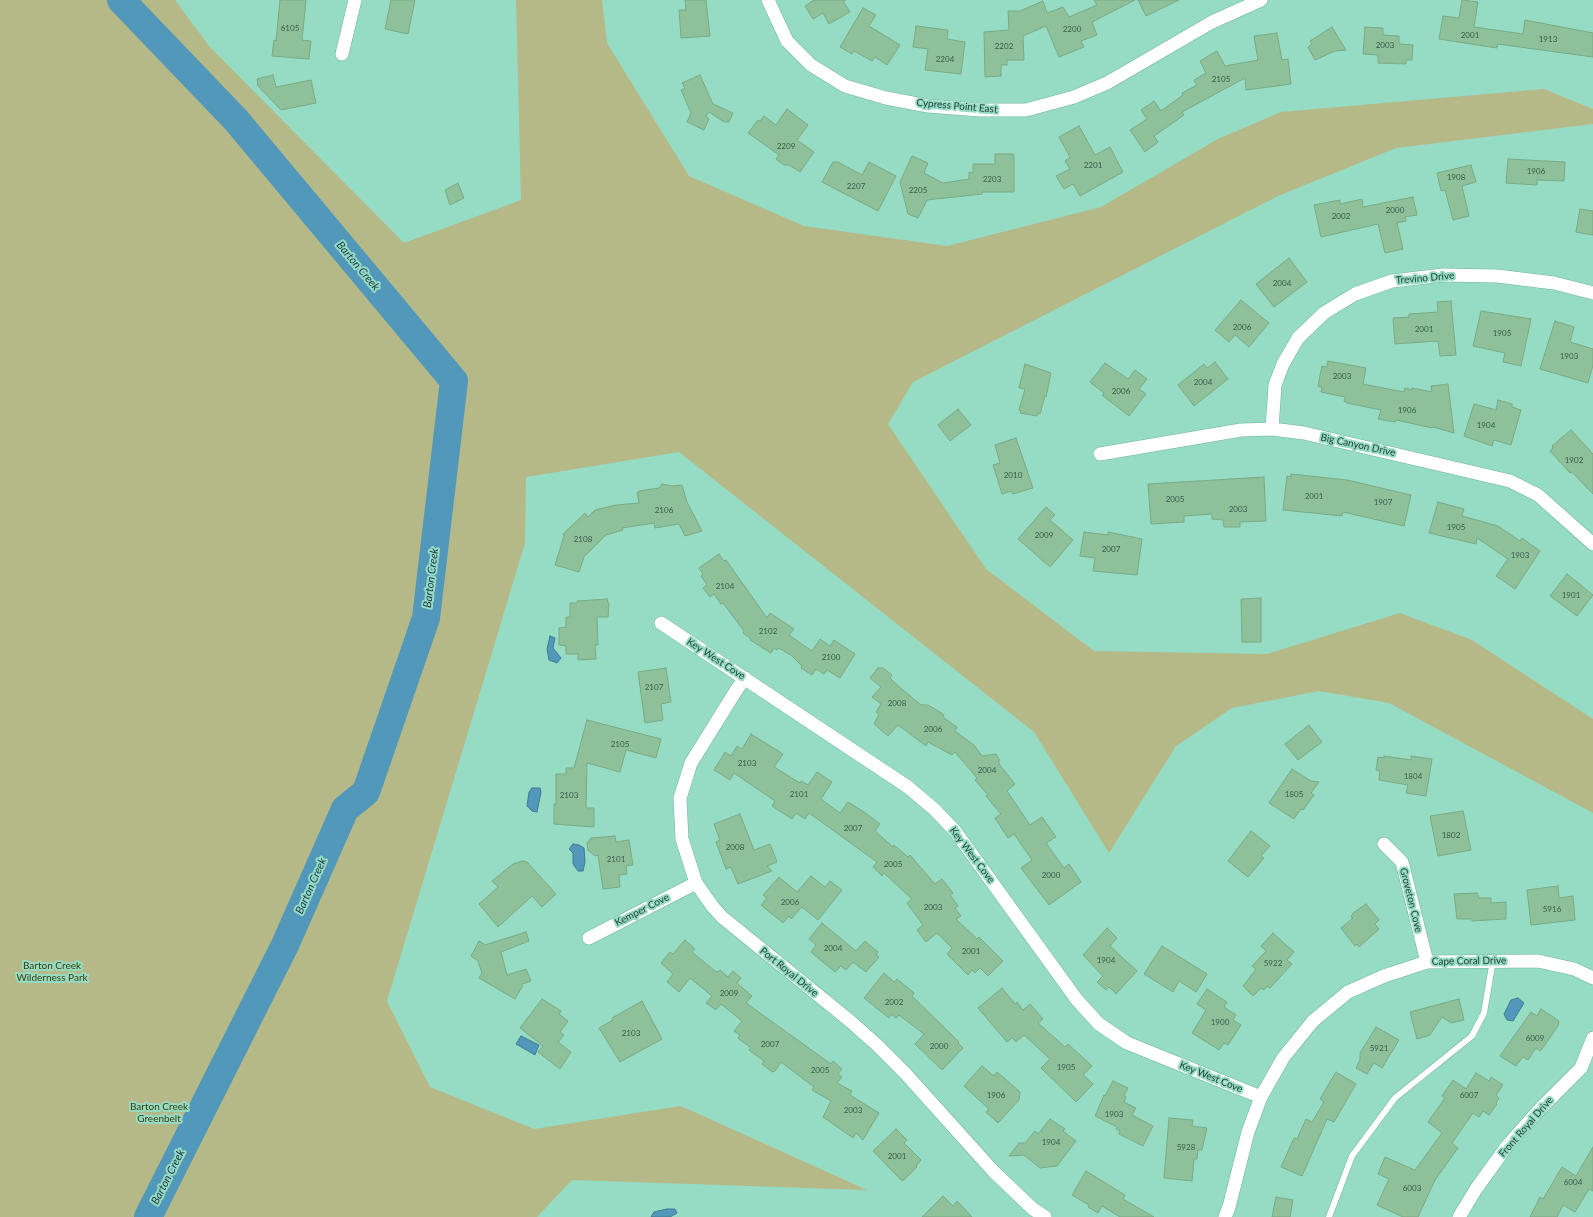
<!DOCTYPE html>
<html>
<head>
<meta charset="utf-8">
<style>
  body { margin:0 }
  canvas { display:block; background:#96dbc4 }
</style>
</head>
<body>
<canvas width="1593" height="1217"></canvas>
<script>
const ctx = document.querySelector('canvas').getContext('2d');
ctx.lineJoin = 'round';
function paint(path, color) {
  ctx.fillStyle = color;
  ctx.fill(path, 'evenodd');
}
function toPath(rows) {
  const path = new Path2D();
  for (const r of rows) {
    path.moveTo(r[0], r[1]);
    for (let i = 2; i < r.length; i += 2) path.lineTo(r[i], r[i + 1]);
  }
  return path;
}
function trace(path, color, width, dash) {
  ctx.strokeStyle = color;
  ctx.lineWidth = width;
  ctx.lineCap = dash ? 'butt' : 'round';
  ctx.setLineDash(dash || []);
  ctx.stroke(path);
}
function label(font, color, halo, rows, align = 'center') {
  ctx.font = font + ' Lato,sans-serif';
  ctx.lineWidth = 4;
  ctx.setLineDash([]);
  ctx.textBaseline = 'middle';
  ctx.strokeStyle = halo;
  ctx.fillStyle = color;
  for (const [text, x, y, turn = 0] of rows) {
    ctx.save();
    ctx.translate(x, y);
    ctx.rotate((+turn || 0) * Math.PI / 180);
    ctx.textAlign = isNaN(turn) ? turn : align;
    if (halo) ctx.strokeText(text, 0, 0);
    ctx.fillText(text, 0, 0);
    ctx.restore();
  }
}
const green = toPath([
  [0,0,175,0,209,46,404,243,521,200,516,0,602,0,607,43,689,176,804,226,947,246,1101,207,1218,139,1281,112,1544,89,1593,109,1593,124,1396,148,1278,196,913,382,888,424,986,569,1094,651,1267,654,1400,613,1472,640,1593,719,1593,813,1389,703,1319,691,1232,708,1176,746,1109,853,1034,732,679,452,526,477,525,543,387,1001,430,1087,534,1129,681,1106,867,1190,572,1180,537,1217,0,1217]
]);
const water = toPath([
  [550,636,555,638,553,648,561,658,557,663,549,660,547,649,550,636],
  [532,788,540,788,541,792,537,812,532,811,527,806,529,792,532,788],
  [573,844,579,845,584,848,585,862,583,871,578,871,573,864,573,853,569,849,573,844],
  [1518,998,1524,1003,1513,1021,1507,1020,1504,1014,1511,1000,1518,998],
  [521,1036,539,1045,535,1055,516,1044,521,1036],
  [667,1209,675,1209,677,1213,670,1217,651,1217,654,1212,667,1209]
]);
const river = toPath([
  [121,0,236,120,454,381,426,618,366,792,345,809,285,945,148,1217]
]);
const building = toPath([
  [280,0,306,0,302,40,311,41,309,59,272,56,274,40,276,41,280,0],
  [391,0,415,0,408,34,385,29,391,0],
  [685,0,706,0,710,36,681,38,679,10,686,10,685,0],
  [814,0,846,0,843,1,850,12,829,24,823,13,813,19,805,6,814,0],
  [1094,0,1135,0,1092,22,1097,35,1081,41,1084,47,1059,57,1046,26,1023,36,1024,60,1007,60,1007,65,1001,65,1001,76,985,77,984,32,1009,30,1008,11,1020,11,1043,1,1047,13,1063,7,1069,17,1097,5,1094,0],
  [1138,0,1179,0,1146,16,1138,0],
  [1462,0,1478,2,1474,27,1523,34,1525,20,1593,33,1593,57,1498,44,1497,48,1439,39,1443,16,1459,18,1462,0],
  [863,8,876,15,869,26,900,45,887,65,875,57,872,61,854,51,852,54,840,47,863,8],
  [916,26,948,30,947,39,965,42,961,74,925,70,928,49,913,47,916,26],
  [1332,27,1346,50,1335,51,1315,60,1308,47,1312,44,1310,41,1332,27],
  [1365,27,1383,28,1383,35,1399,36,1399,44,1413,45,1412,60,1406,60,1406,64,1378,63,1378,55,1363,54,1365,27],
  [1277,33,1282,60,1288,59,1291,84,1246,90,1245,78,1182,112,1184,115,1154,136,1158,142,1145,152,1130,130,1147,119,1141,110,1154,101,1161,111,1183,95,1182,93,1197,85,1194,80,1206,73,1200,61,1217,51,1225,66,1258,60,1254,36,1277,33],
  [273,75,276,87,311,80,316,103,281,110,258,86,257,79,273,75],
  [700,75,713,104,733,113,729,122,724,122,709,112,706,116,709,119,704,130,687,122,691,113,681,90,685,88,682,83,700,75],
  [787,109,808,125,797,140,814,152,800,172,789,165,784,165,776,159,779,155,748,133,758,120,760,121,764,116,776,125,787,109],
  [1079,126,1095,155,1110,147,1123,172,1080,196,1073,184,1064,189,1056,176,1070,169,1065,161,1070,157,1059,137,1079,126],
  [995,154,1014,154,1014,192,982,192,982,194,927,200,918,218,908,214,900,182,912,156,928,163,924,173,943,183,969,179,969,172,973,173,973,164,995,164,995,154],
  [1508,159,1565,162,1564,181,1537,180,1537,185,1506,183,1508,159],
  [833,162,838,162,862,175,869,162,896,176,878,211,822,182,833,162],
  [1471,165,1476,182,1462,186,1469,216,1453,220,1445,190,1441,191,1437,173,1471,165],
  [458,183,464,198,450,205,445,190,458,183],
  [1413,197,1417,215,1405,217,1406,221,1397,223,1403,249,1385,253,1378,224,1321,237,1314,205,1340,200,1340,204,1362,199,1363,207,1413,197],
  [1580,209,1593,211,1593,235,1576,232,1580,209],
  [1289,258,1307,282,1274,307,1256,284,1289,258],
  [1241,300,1269,323,1249,347,1235,335,1229,342,1215,330,1241,300],
  [1451,301,1456,355,1440,356,1438,341,1395,344,1393,318,1409,317,1409,314,1438,312,1437,302,1451,301],
  [1481,311,1531,319,1521,366,1503,362,1505,353,1473,346,1481,311],
  [1555,321,1574,327,1570,342,1593,349,1593,365,1588,383,1540,369,1555,321],
  [1328,361,1366,368,1363,384,1404,392,1405,388,1412,390,1412,388,1432,392,1431,386,1448,384,1454,433,1433,427,1432,428,1396,420,1395,422,1378,419,1381,410,1347,403,1344,401,1345,397,1321,392,1322,387,1318,386,1322,366,1327,367,1328,361],
  [1215,362,1228,379,1194,406,1178,385,1204,364,1207,368,1215,362],
  [1105,363,1128,379,1135,370,1147,379,1139,389,1146,394,1129,416,1102,395,1104,393,1090,382,1105,363],
  [1025,364,1051,373,1046,397,1045,396,1040,414,1038,413,1037,416,1020,413,1021,411,1019,410,1025,389,1019,388,1025,364],
  [1498,400,1512,404,1512,407,1521,410,1511,445,1494,440,1492,446,1464,436,1474,404,1496,410,1498,400],
  [958,409,971,425,950,441,938,425,958,409],
  [1571,430,1593,454,1593,494,1572,472,1570,473,1550,451,1553,448,1552,446,1571,430],
  [1016,438,1033,488,1013,494,1011,491,1002,494,993,465,1000,463,995,445,1016,438],
  [1291,474,1347,480,1411,495,1404,526,1343,512,1342,516,1283,510,1287,476,1291,477,1291,474],
  [1264,477,1266,521,1240,522,1240,527,1224,527,1223,520,1212,519,1212,514,1184,516,1184,522,1151,524,1148,484,1264,477],
  [662,484,672,486,682,485,687,502,702,531,685,536,679,524,655,528,654,523,622,528,623,530,606,535,584,557,579,572,555,565,564,536,563,534,585,513,588,517,595,510,616,505,639,503,637,493,639,491,659,488,662,484],
  [1438,502,1464,509,1462,516,1498,526,1520,541,1522,538,1540,551,1515,589,1496,576,1508,559,1477,538,1476,544,1429,533,1438,502],
  [1046,507,1055,515,1050,520,1073,540,1050,567,1018,539,1046,507],
  [1084,532,1108,535,1108,532,1142,539,1137,575,1093,571,1095,558,1080,556,1084,532],
  [719,554,724,561,726,560,767,618,770,613,794,629,789,635,812,651,820,639,830,646,834,640,855,654,840,678,827,670,824,674,816,669,812,675,801,668,802,666,792,656,779,648,777,650,774,648,771,653,750,640,751,639,743,633,744,631,723,603,721,604,714,594,710,597,703,588,707,585,701,576,703,574,699,568,719,554],
  [1567,574,1593,595,1577,616,1550,596,1567,574],
  [1261,598,1261,642,1242,642,1241,599,1261,598],
  [607,599,609,605,608,617,597,617,598,645,595,645,596,659,578,660,578,654,566,654,566,646,559,645,559,628,566,627,566,617,570,617,570,603,577,603,577,601,607,599],
  [666,668,671,702,661,704,663,720,645,723,638,672,666,668],
  [878,668,883,668,892,675,890,678,897,685,921,705,928,705,943,714,944,718,957,727,955,731,974,745,982,756,996,754,999,759,999,764,1015,784,1007,791,1030,825,1042,817,1056,837,1046,843,1064,868,1069,864,1081,882,1049,905,1021,868,1032,860,1014,834,1008,838,995,818,1001,814,986,796,988,795,975,780,977,778,955,752,952,755,928,742,926,746,898,725,888,736,874,724,879,714,876,712,881,704,872,697,881,687,870,678,878,668],
  [587,720,661,739,656,758,626,750,620,772,587,763,586,808,594,808,594,827,554,824,554,804,556,804,556,774,566,774,566,768,574,768,587,720],
  [1309,725,1322,742,1298,760,1285,744,1309,725],
  [751,734,783,754,774,767,800,783,801,781,808,785,817,772,832,782,821,799,840,813,848,802,864,812,880,824,875,831,893,847,894,845,908,857,910,855,935,884,942,879,953,893,950,895,958,906,955,908,961,916,956,919,977,939,979,937,1003,961,988,976,980,968,975,973,972,970,968,975,947,954,952,948,937,933,926,942,917,930,923,925,907,903,912,899,884,873,882,876,873,867,877,862,809,813,805,819,796,813,792,819,772,806,775,801,734,773,730,780,714,770,725,752,731,756,737,746,742,749,751,734],
  [1384,756,1411,760,1411,756,1432,759,1426,796,1406,793,1408,785,1379,780,1380,771,1376,770,1378,757,1384,758,1384,756],
  [1292,769,1311,781,1319,782,1311,793,1314,795,1303,810,1301,809,1294,819,1269,803,1292,769],
  [1463,811,1471,850,1438,856,1430,816,1463,811],
  [740,814,754,850,770,844,777,862,767,866,772,871,738,884,731,867,726,869,716,842,720,840,714,824,740,814],
  [1251,831,1270,846,1261,856,1264,858,1248,877,1228,861,1251,831],
  [615,836,616,842,629,840,633,865,626,866,627,874,619,875,620,887,603,889,598,855,595,856,588,850,587,843,591,838,615,836],
  [523,861,527,862,556,894,542,907,532,896,498,927,479,904,498,887,492,881,513,864,523,861],
  [811,876,825,887,830,881,842,890,818,920,802,907,791,919,789,916,783,923,761,905,767,898,763,895,779,877,797,892,811,876],
  [1558,886,1559,898,1573,896,1575,920,1531,925,1527,890,1558,886],
  [1477,893,1479,898,1491,898,1491,903,1506,902,1506,919,1472,921,1472,919,1457,919,1454,894,1477,893],
  [1366,904,1379,920,1375,924,1379,929,1359,947,1357,944,1355,946,1341,928,1353,918,1351,917,1353,913,1366,904],
  [822,923,856,951,865,941,878,952,876,955,879,957,866,972,853,962,846,970,841,966,835,972,811,952,816,945,809,939,822,923],
  [1107,928,1117,938,1110,946,1137,971,1116,994,1109,987,1106,990,1097,982,1103,976,1083,955,1107,928],
  [526,932,529,941,501,952,507,975,526,969,531,981,522,984,523,985,515,999,479,978,482,973,478,961,471,956,479,941,485,945,526,932],
  [1273,933,1294,952,1287,960,1292,964,1270,988,1267,986,1264,990,1261,988,1253,996,1243,986,1256,969,1252,966,1266,951,1261,946,1273,933],
  [685,940,695,949,692,952,715,971,718,972,720,970,728,977,733,971,741,978,737,983,752,996,746,1003,831,1064,833,1061,842,1069,838,1074,842,1077,837,1083,852,1091,850,1095,879,1113,863,1140,856,1133,853,1138,823,1117,831,1101,812,1090,814,1087,781,1062,775,1071,772,1072,762,1064,764,1061,749,1050,751,1048,738,1038,740,1035,734,1031,742,1021,721,1004,716,1010,706,1003,712,996,690,978,679,992,667,982,673,974,661,963,670,952,673,954,685,940],
  [1162,946,1207,974,1196,992,1179,981,1173,992,1144,974,1162,946],
  [884,973,894,982,897,979,914,993,912,996,959,1042,958,1043,963,1048,942,1070,915,1044,924,1034,899,1015,896,1018,891,1014,889,1018,864,998,884,973],
  [1002,988,1015,1004,1017,1002,1023,1010,1030,1004,1043,1019,1038,1023,1065,1047,1068,1044,1092,1066,1083,1075,1093,1084,1076,1102,1041,1068,1050,1059,1024,1035,1016,1042,1012,1038,1007,1042,978,1008,1002,988],
  [1207,989,1227,1002,1224,1007,1236,1015,1233,1020,1241,1025,1228,1045,1224,1043,1219,1050,1192,1033,1206,1010,1197,1004,1207,989],
  [542,999,561,1011,559,1014,568,1021,560,1032,564,1035,558,1042,571,1052,560,1069,538,1052,543,1046,520,1028,542,999],
  [1459,999,1464,1020,1451,1023,1442,1017,1430,1035,1417,1039,1410,1012,1459,999],
  [642,1001,662,1039,620,1062,599,1028,613,1020,612,1018,642,1001],
  [1541,1009,1559,1021,1558,1026,1542,1049,1540,1051,1536,1048,1528,1060,1523,1057,1516,1066,1500,1056,1531,1012,1537,1016,1541,1009],
  [1376,1027,1399,1040,1382,1068,1374,1063,1367,1074,1356,1068,1360,1060,1360,1053,1376,1027],
  [982,1066,994,1076,997,1072,1020,1092,1019,1100,998,1123,986,1112,989,1109,964,1086,982,1066],
  [1336,1072,1356,1084,1334,1122,1327,1119,1302,1176,1281,1167,1294,1138,1297,1139,1306,1119,1312,1122,1324,1102,1320,1099,1336,1072],
  [1476,1073,1489,1081,1491,1077,1503,1085,1496,1095,1499,1098,1496,1103,1497,1104,1489,1115,1483,1111,1479,1117,1473,1113,1452,1143,1458,1148,1435,1180,1418,1217,1403,1217,1377,1205,1389,1179,1378,1174,1385,1157,1415,1170,1442,1133,1428,1122,1445,1098,1442,1096,1453,1080,1466,1089,1476,1073],
  [1113,1081,1128,1088,1124,1096,1126,1097,1124,1102,1136,1108,1132,1115,1153,1126,1143,1146,1119,1134,1120,1131,1116,1129,1117,1127,1095,1116,1104,1095,1105,1096,1113,1081],
  [1169,1118,1193,1120,1192,1126,1207,1128,1202,1150,1198,1150,1197,1159,1194,1159,1192,1181,1164,1178,1169,1118],
  [1050,1119,1065,1129,1063,1131,1076,1141,1057,1166,1040,1168,1024,1155,1009,1156,1019,1143,1025,1143,1035,1131,1038,1134,1050,1119],
  [896,1129,907,1140,904,1143,921,1160,916,1166,917,1167,904,1180,901,1180,873,1151,896,1129],
  [1593,1147,1593,1191,1589,1189,1575,1212,1563,1205,1557,1217,1530,1217,1540,1197,1543,1199,1562,1167,1576,1176,1593,1147],
  [1086,1171,1125,1195,1123,1199,1154,1217,1120,1217,1102,1206,1098,1213,1088,1207,1089,1205,1072,1195,1086,1171],
  [943,1196,953,1206,957,1201,972,1217,922,1217,943,1196],
  [1276,1197,1293,1200,1290,1217,1272,1217,1276,1197]
]);
const service = toPath([
  [1329,1217,1352,1156,1395,1098,1472,1036,1484,1013,1493,960]
]);
const minor = toPath([
  [768,0,787,41,811,65,845,86,886,98,928,106,979,110,1026,110,1074,97,1107,83,1212,22,1261,0],
  [342,54,355,0],
  [1272,429,1275,385,1283,364,1298,338,1324,313,1355,294,1392,281,1443,275,1497,276,1554,283,1593,293],
  [1100,454,1241,430,1272,429,1304,433,1510,481,1538,495,1593,544],
  [661,623,908,787,934,809,955,831,1077,1000,1099,1024,1127,1043,1261,1097],
  [745,678,737,689,691,763,680,798,682,839,696,883,713,907,722,917,850,1021,877,1045,905,1073,994,1172,1033,1209,1045,1217],
  [1384,844,1402,862,1427,962],
  [589,938,696,883],
  [1225,1217,1229,1207,1248,1132,1261,1097,1283,1058,1313,1021,1348,992,1384,976,1427,962,1538,961,1574,969,1593,978],
  [1459,1217,1476,1189,1507,1146,1540,1109,1581,1068,1593,1038]
]);
const numberNames = [
  ["6105",290,28],
  ["2200",1072,29],
  ["2001",1470,35],
  ["1913",1548,39],
  ["2003",1385,45],
  ["2202",1004,46],
  ["2204",945,59],
  ["2105",1221,79],
  ["2209",786,146],
  ["2201",1093,165],
  ["1906",1536,171],
  ["1908",1456,177],
  ["2203",992,179],
  ["2207",856,186],
  ["2205",918,190],
  ["2000",1395,210],
  ["2002",1341,216],
  ["2004",1282,283],
  ["2006",1242,327],
  ["2001",1424,329],
  ["1905",1502,333],
  ["1903",1569,356],
  ["2003",1342,376],
  ["2004",1203,382],
  ["2006",1121,391],
  ["1906",1407,410],
  ["1904",1486,425],
  ["1902",1574,460],
  ["2010",1013,475],
  ["2001",1314,496],
  ["2005",1175,499],
  ["1907",1383,502],
  ["2003",1238,509],
  ["2106",664,510],
  ["1905",1456,527],
  ["2009",1044,535],
  ["2108",583,539],
  ["2007",1111,549],
  ["1903",1520,555],
  ["2104",725,586],
  ["1901",1571,595],
  ["2102",768,631],
  ["2100",831,657],
  ["2107",654,687],
  ["2008",897,703],
  ["2006",933,729],
  ["2105",620,744],
  ["2103",747,763],
  ["2004",987,770],
  ["1804",1413,776],
  ["2101",799,794],
  ["1805",1294,794],
  ["2103",569,795],
  ["2007",853,828],
  ["1802",1451,835],
  ["2008",735,847],
  ["2101",616,859],
  ["2005",893,864],
  ["2000",1051,875],
  ["2006",790,902],
  ["2003",933,907],
  ["5916",1552,909],
  ["2004",833,948],
  ["2001",971,951],
  ["1904",1106,960],
  ["5922",1273,963],
  ["2009",729,993],
  ["2002",894,1002],
  ["1900",1220,1022],
  ["2103",631,1033],
  ["6009",1535,1038],
  ["2007",770,1044],
  ["2000",939,1046],
  ["5921",1379,1048],
  ["1905",1066,1067],
  ["2005",820,1070],
  ["1906",996,1095],
  ["6007",1469,1095],
  ["2003",853,1110],
  ["1903",1114,1114],
  ["1904",1051,1142],
  ["5928",1186,1147],
  ["2001",897,1156],
  ["6004",1573,1182],
  ["6003",1412,1188]
];
const streetNames = [
  ["Cypress Point East",957,106,5],
  ["Trevino Drive",1425,278,-5],
  ["Big Canyon Drive",1358,445,12],
  ["Key West Cove",716,659,33],
  ["Key West Cove",972,855,53],
  ["Groveton Cove",1411,900,76],
  ["Kemper Cove",642,910,-27],
  ["Cape Coral Drive",1469,961,-1],
  ["Port Royal Drive",789,972,39],
  ["Key West Cove",1211,1077,22],
  ["Front Royal Drive",1526,1127,-49]
];
const parkNames = [
  ["Barton Creek",52,966],
  ["Wilderness Park",52,978],
  ["Barton Creek",159,1107],
  ["Greenbelt",159,1119]
];
const waterNames = [
  ["Barton Creek",358,266,50],
  ["Barton Creek",431,578,-83],
  ["Barton Creek",311,886,-66],
  ["Barton Creek",168,1177,-63]
];
paint(green, '#b5b987');
paint(water, '#5198ba');
trace(water, '#417c91', 1);
trace(river, '#5198ba', 28);
paint(building, '#8ec19a');
trace(building, '#78aa84', 1);
trace(service, '#6fb39d', 7);
trace(minor, '#6fb39d', 14);
trace(service, '#fff', 6);
trace(minor, '#fff', 13);
label('8px', '#395c4b', null, numberNames);
label('10px', '#1d3a31', '#96dbc4', streetNames);
label('10px', '#3b3d08', '#96dbc4', parkNames);
label('italic 11px', '#163646', '#96dbc4', waterNames);
</script>
</body>
</html>
